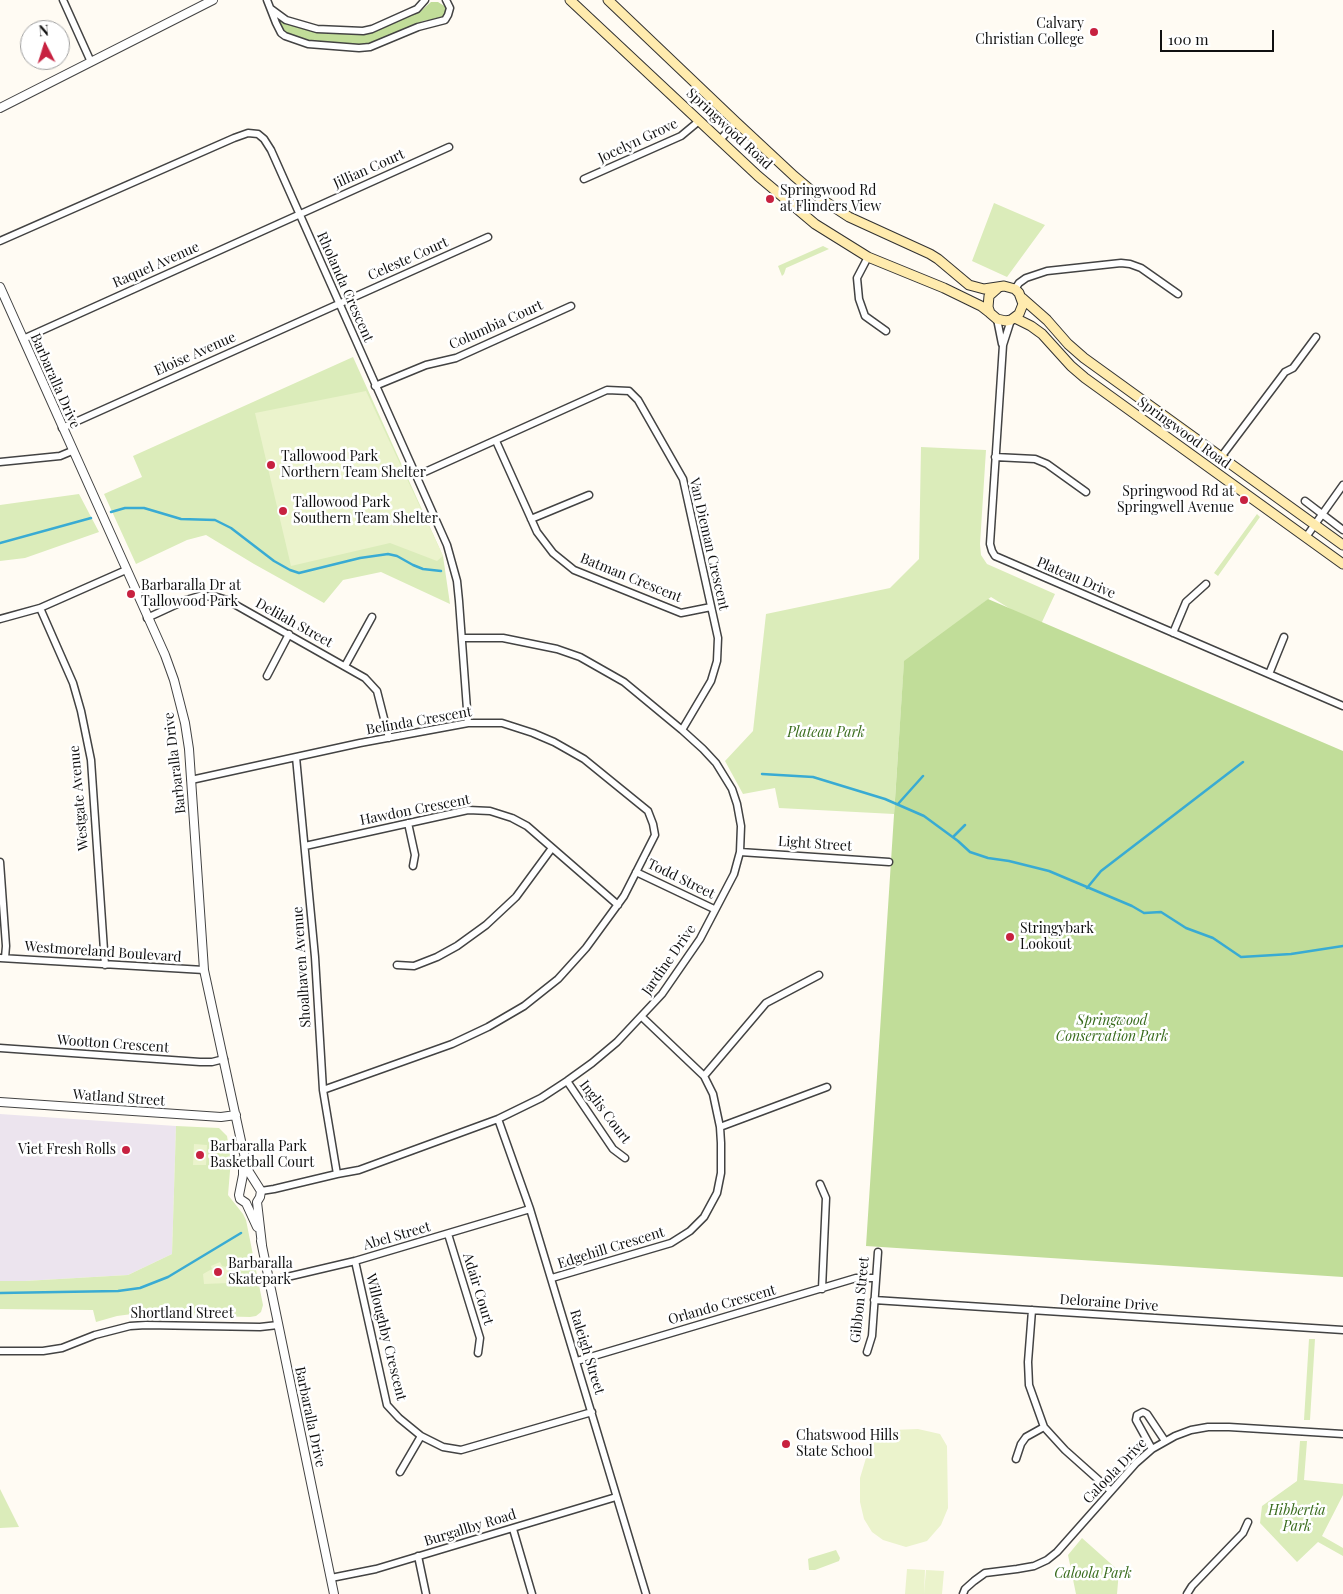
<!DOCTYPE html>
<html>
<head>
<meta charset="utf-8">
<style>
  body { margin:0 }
  #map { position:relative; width:1343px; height:1594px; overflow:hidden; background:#fffbf3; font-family:"Playfair Display",serif }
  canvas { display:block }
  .north { position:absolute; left:20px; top:20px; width:50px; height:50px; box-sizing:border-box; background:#fff; border:1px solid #9f9f9f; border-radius:50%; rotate:355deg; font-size:14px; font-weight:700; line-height:20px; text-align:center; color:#101010 }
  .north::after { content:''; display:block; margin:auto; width:18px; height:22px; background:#c72140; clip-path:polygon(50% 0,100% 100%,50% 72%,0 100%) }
  .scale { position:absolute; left:1160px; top:30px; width:114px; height:22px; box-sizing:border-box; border:2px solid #101010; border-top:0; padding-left:6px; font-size:15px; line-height:18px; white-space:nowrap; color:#101010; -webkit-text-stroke:4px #fff; paint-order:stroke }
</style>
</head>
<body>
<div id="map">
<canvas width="1343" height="1594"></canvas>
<div class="north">N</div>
<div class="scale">100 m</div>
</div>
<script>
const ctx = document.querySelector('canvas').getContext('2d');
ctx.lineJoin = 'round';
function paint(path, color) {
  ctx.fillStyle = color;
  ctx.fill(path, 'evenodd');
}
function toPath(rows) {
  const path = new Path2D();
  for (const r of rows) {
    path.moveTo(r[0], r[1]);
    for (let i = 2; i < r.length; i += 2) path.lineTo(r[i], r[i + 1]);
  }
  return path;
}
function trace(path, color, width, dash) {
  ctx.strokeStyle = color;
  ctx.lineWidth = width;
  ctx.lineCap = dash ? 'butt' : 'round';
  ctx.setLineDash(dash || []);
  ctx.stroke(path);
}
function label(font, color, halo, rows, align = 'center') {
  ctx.font = font + ' "Playfair Display",serif';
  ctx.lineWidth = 5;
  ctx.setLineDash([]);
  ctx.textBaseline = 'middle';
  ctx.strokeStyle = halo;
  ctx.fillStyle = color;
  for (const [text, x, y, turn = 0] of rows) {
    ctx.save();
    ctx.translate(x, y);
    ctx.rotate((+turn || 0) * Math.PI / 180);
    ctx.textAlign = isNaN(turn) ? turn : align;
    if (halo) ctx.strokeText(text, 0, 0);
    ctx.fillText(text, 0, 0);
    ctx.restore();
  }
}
const industrial = toPath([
  [0,1114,176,1126,172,1254,128,1275,25,1281,0,1281]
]);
const green = toPath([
  [994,203,1045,225,1007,277,972,261],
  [823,246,829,249,786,268,784,274,782,276,778,266],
  [353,357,443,556,450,604,381,572,343,580,324,603,254,564,206,535,187,540,136,564,104,494,142,477,133,456],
  [921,447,986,450,980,544,981,555,987,564,1055,594,1042,622,1038,626,991,597,904,663,894,814,779,808,775,788,743,794,725,761,753,731,766,614,890,588,919,559],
  [79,494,99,532,25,558,0,561,0,505],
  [1257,514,1260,517,1218,576,1214,573],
  [176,1126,219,1128,227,1136,231,1159,228,1195,243,1214,246,1220,263,1305,261,1312,256,1316,250,1317,132,1314,117,1316,96,1322,93,1310,0,1309,0,1281,25,1281,128,1275,172,1254],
  [1309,1339,1315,1339,1310,1420,1304,1420],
  [1300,1441,1307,1441,1304,1480,1343,1484,1343,1495,1322,1536,1343,1548,1343,1556,1318,1542,1297,1562,1260,1523,1262,1506,1297,1481],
  [0,1489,19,1527,0,1528],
  [1082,1538,1119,1571,1117,1594,1076,1594,1068,1555],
  [836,1550,840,1558,839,1561,815,1570,809,1570,808,1559,810,1558]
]);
const forest = toPath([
  [431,2,438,2,446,7,447,11,444,17,423,21,376,42,358,45,311,41,288,34,283,30,279,22,281,21,319,32,364,34,418,11,419,12,421,11],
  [988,599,1343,751,1343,1277,866,1246,904,661]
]);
const pitch = toPath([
  [366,391,443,556,437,561,390,543,291,566,255,413],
  [194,1144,207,1145,206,1165,193,1165],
  [220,1262,222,1266,226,1267,231,1277,229,1283,204,1284,203,1274,212,1269,211,1266],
  [918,1429,940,1434,947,1446,948,1508,941,1525,927,1541,906,1547,883,1540,872,1532,864,1519,860,1502,860,1478,872,1438,892,1430],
  [907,1569,925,1570,924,1594,905,1594],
  [926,1570,944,1571,942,1594,924,1594]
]);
const stream = toPath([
  [111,512,125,508,144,508,181,519,215,520,231,528,274,561,290,570,299,573,360,558,388,554,397,556,413,565,423,569,441,571],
  [0,543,91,518],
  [762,774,813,777,885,799,924,816,958,841,970,852,988,858,1009,861,1049,871,1132,906,1144,913,1161,912,1186,928,1213,938,1241,957,1291,954,1343,946],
  [898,804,923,776],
  [953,837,965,825],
  [1087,888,1101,871,1243,762],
  [0,1293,118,1291,140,1288,168,1277,241,1233]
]);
const minor = toPath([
  [63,0,91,62],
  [267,0,276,23,281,33,285,36,308,44,359,48,370,47,418,27,445,20,448,15,450,8,446,0],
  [271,9,286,20,317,29,363,31,372,29,410,12,417,9,425,0],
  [720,140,736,122],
  [584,179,681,136,699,121],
  [0,241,234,138,248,133,258,134,264,139,271,150,447,545,457,581,459,601,468,723],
  [868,257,857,278,859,299,865,316,886,331],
  [1015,289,1019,283,1026,278,1047,271,1121,263,1130,264,1141,268,1178,294],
  [997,319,1002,344],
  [1011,320,1003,345,990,544,992,551,995,556,1343,706],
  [23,339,449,147],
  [375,386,426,365,456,358,571,306],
  [62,428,488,237],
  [496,441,537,532,553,553,574,570,681,613,711,607],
  [995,457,1035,459,1047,464,1086,492],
  [1221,457,1285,372,1293,368,1316,337],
  [0,462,60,456,72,451],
  [416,476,607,390,629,391,638,400,683,479,718,638,717,661,711,681,682,730],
  [1305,501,1343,530],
  [531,519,589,495],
  [1306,537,1343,485],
  [40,608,73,683,81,711,91,760,105,965],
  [147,618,186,600,200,596,217,597,227,600,365,678,377,691,389,738],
  [0,619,40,608,126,570],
  [1173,633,1186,602,1206,584],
  [345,666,372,617],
  [1269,674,1284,637],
  [267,676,289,634],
  [296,757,315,957,323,1090,337,1174],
  [191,780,360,743,468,723,502,723,533,733,554,742,584,759,648,811,653,824,655,835,624,896,586,948,558,979,524,1006,488,1027,452,1044,323,1090],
  [408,823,415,855,413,866],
  [305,846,468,810,490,811,512,818,527,826,618,905],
  [740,852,889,862],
  [0,862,6,946,5,958],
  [636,872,714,909],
  [0,958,204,970],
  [397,965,414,966,437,957,457,946,486,925,516,897,552,848],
  [0,1048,200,1062,212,1062,224,1059],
  [704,1076,766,1003,819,975],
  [567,1081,613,1149,625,1158],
  [498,1119,530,1209,646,1594],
  [720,1127,827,1087],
  [820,1184,826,1198,822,1289],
  [261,1191,274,1189,337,1174,359,1170,498,1119,541,1098,567,1081,592,1063,617,1042,662,994,700,939,734,874,740,852,741,826,737,804,732,789,716,763,703,749,682,730,624,682,580,657,557,649,503,638,463,638],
  [448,1234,480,1338,478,1353],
  [355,1261,387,1405,399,1418,421,1436,443,1447,461,1450,592,1412],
  [552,1278,671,1243,690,1231,704,1217,717,1193,721,1173,721,1143,720,1127,713,1094,704,1076,642,1017],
  [270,1281,355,1261,530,1209],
  [874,1300,1343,1330],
  [1032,1310,1028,1362,1029,1385,1044,1427,1065,1450,1111,1491],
  [0,1351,43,1351,62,1348,95,1335,130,1326,146,1325,260,1327,278,1325],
  [867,1352,872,1336,878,1252],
  [577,1361,856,1278,875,1278],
  [1152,1449,1136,1420,1137,1415,1143,1412,1147,1414,1165,1441],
  [1016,1459,1021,1444,1026,1437,1044,1427],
  [400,1472,421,1436],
  [513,1529,532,1594],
  [418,1556,426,1594],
  [331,1578,376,1569,616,1497],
  [963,1594,965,1589,974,1581,985,1573,1017,1569,1034,1566,1047,1560,1057,1552,1136,1463,1152,1449,1175,1436,1191,1430,1208,1427,1229,1427,1343,1434],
  [1187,1594,1192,1586,1243,1533,1248,1522]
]);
const tertiary = toPath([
  [0,108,213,0],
  [0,287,165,655,174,680,185,723,189,749,204,970,243,1150,249,1172,261,1191,260,1197,257,1202,262,1245],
  [0,1102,221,1117,236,1115],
  [243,1159,243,1175,239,1195,240,1199,246,1203,257,1227],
  [261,1241,334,1594]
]);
const secondary = toPath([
  [570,0,758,176,815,224,868,257,944,288,981,306,990,313],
  [608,0,736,122,794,176,820,198,849,217,930,254,938,259,969,285,984,289,1004,286,1015,289,1019,293,1023,304,1019,314,1011,320,1006,321,997,319,990,313,988,307,989,296,998,288],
  [1022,298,1047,320,1068,344,1084,358,1343,545],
  [1015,318,1031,326,1042,334,1071,366,1085,378,1343,564]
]);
const markers = [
  [1094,32,5,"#c72140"],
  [770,199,5,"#c72140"],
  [271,465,5,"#c72140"],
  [1244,500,5,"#c72140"],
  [283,511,5,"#c72140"],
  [131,594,5,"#c72140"],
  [1010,937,5,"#c72140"],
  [126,1150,5,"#c72140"],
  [200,1155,5,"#c72140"],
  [218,1272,5,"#c72140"],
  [786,1444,5,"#c72140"]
];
const poiNames = [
  ["Calvary",1084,24,"right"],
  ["Christian College",1084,40,"right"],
  ["Springwood Rd",780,191],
  ["at Flinders View",780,207],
  ["Tallowood Park",281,457],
  ["Northern Team Shelter",281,473],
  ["Springwood Rd at",1234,492,"right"],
  ["Springwell Avenue",1234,508,"right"],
  ["Tallowood Park",293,503],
  ["Southern Team Shelter",293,519],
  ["Barbaralla Dr at",141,586],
  ["Tallowood Park",141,602],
  ["Stringybark",1020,929],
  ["Lookout",1020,945],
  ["Barbaralla Park",210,1147],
  ["Basketball Court",210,1163],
  ["Viet Fresh Rolls",116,1150,"right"],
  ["Barbaralla",228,1264],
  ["Skatepark",228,1280],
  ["Chatswood Hills",796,1436],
  ["State School",796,1452]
];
const streetNames = [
  ["Springwood Road",729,129,43],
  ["Jocelyn Grove",638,141,-25],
  ["Jillian Court",369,169,-24],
  ["Celeste Court",408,259,-24],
  ["Raquel Avenue",156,265,-24],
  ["Rholanda Crescent",345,287,66],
  ["Columbia Court",496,325,-24],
  ["Eloise Avenue",195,354,-24],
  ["Barbaralla Drive",55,381,66],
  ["Springwood Road",1184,433,36],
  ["Van Dieman Crescent",709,544,77],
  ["Batman Crescent",631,578,22],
  ["Plateau Drive",1076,578,23],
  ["Delilah Street",294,623,29],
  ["Belinda Crescent",419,721,-10],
  ["Barbaralla Drive",175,763,-97],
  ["Westgate Avenue",79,798,-95],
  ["Hawdon Crescent",415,810,-11],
  ["Light Street",815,844,4],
  ["Todd Street",681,879,26],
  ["Westmoreland Boulevard",103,952,4],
  ["Jardine Drive",669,960,-55],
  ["Shoalhaven Avenue",302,967,-94],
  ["Wootton Crescent",113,1044,4],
  ["Watland Street",119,1098,4],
  ["Inglis Court",605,1112,53],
  ["Abel Street",397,1236,-16],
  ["Edgehill Crescent",611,1248,-17],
  ["Adair Court",478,1289,73],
  ["Gibbon Street",860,1300,-84],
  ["Deloraine Drive",1109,1303,4],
  ["Orlando Crescent",722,1305,-16],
  ["Shortland Street",182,1314],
  ["Willoughby Crescent",386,1337,76],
  ["Raleigh Street",587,1352,73],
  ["Barbaralla Drive",310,1417,78],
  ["Caloola Drive",1115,1471,-46],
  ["Burgallby Road",470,1528,-17]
];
const parkNames = [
  ["Plateau Park",826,733],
  ["Springwood",1112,1021],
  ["Conservation Park",1112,1037],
  ["Hibbertia",1297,1511],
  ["Park",1297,1527],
  ["Caloola Park",1093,1574]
];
paint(industrial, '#ece4ee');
paint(green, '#dbecba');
paint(forest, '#c1dd99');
paint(pitch, '#ebf3cc');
trace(stream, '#39abd3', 2.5);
trace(minor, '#434343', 9);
trace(tertiary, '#434343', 10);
trace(secondary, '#323232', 11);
trace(minor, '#fff', 6);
trace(tertiary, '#fff', 8);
trace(secondary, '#ffebae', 9);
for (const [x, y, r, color] of markers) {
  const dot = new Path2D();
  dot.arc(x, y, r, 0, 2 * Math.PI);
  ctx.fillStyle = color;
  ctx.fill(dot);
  trace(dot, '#fff', 2);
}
label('14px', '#101010', '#fff', poiNames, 'left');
label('14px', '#101010', '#fff', streetNames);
label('italic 14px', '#386b1c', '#fff', parkNames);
</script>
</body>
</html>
